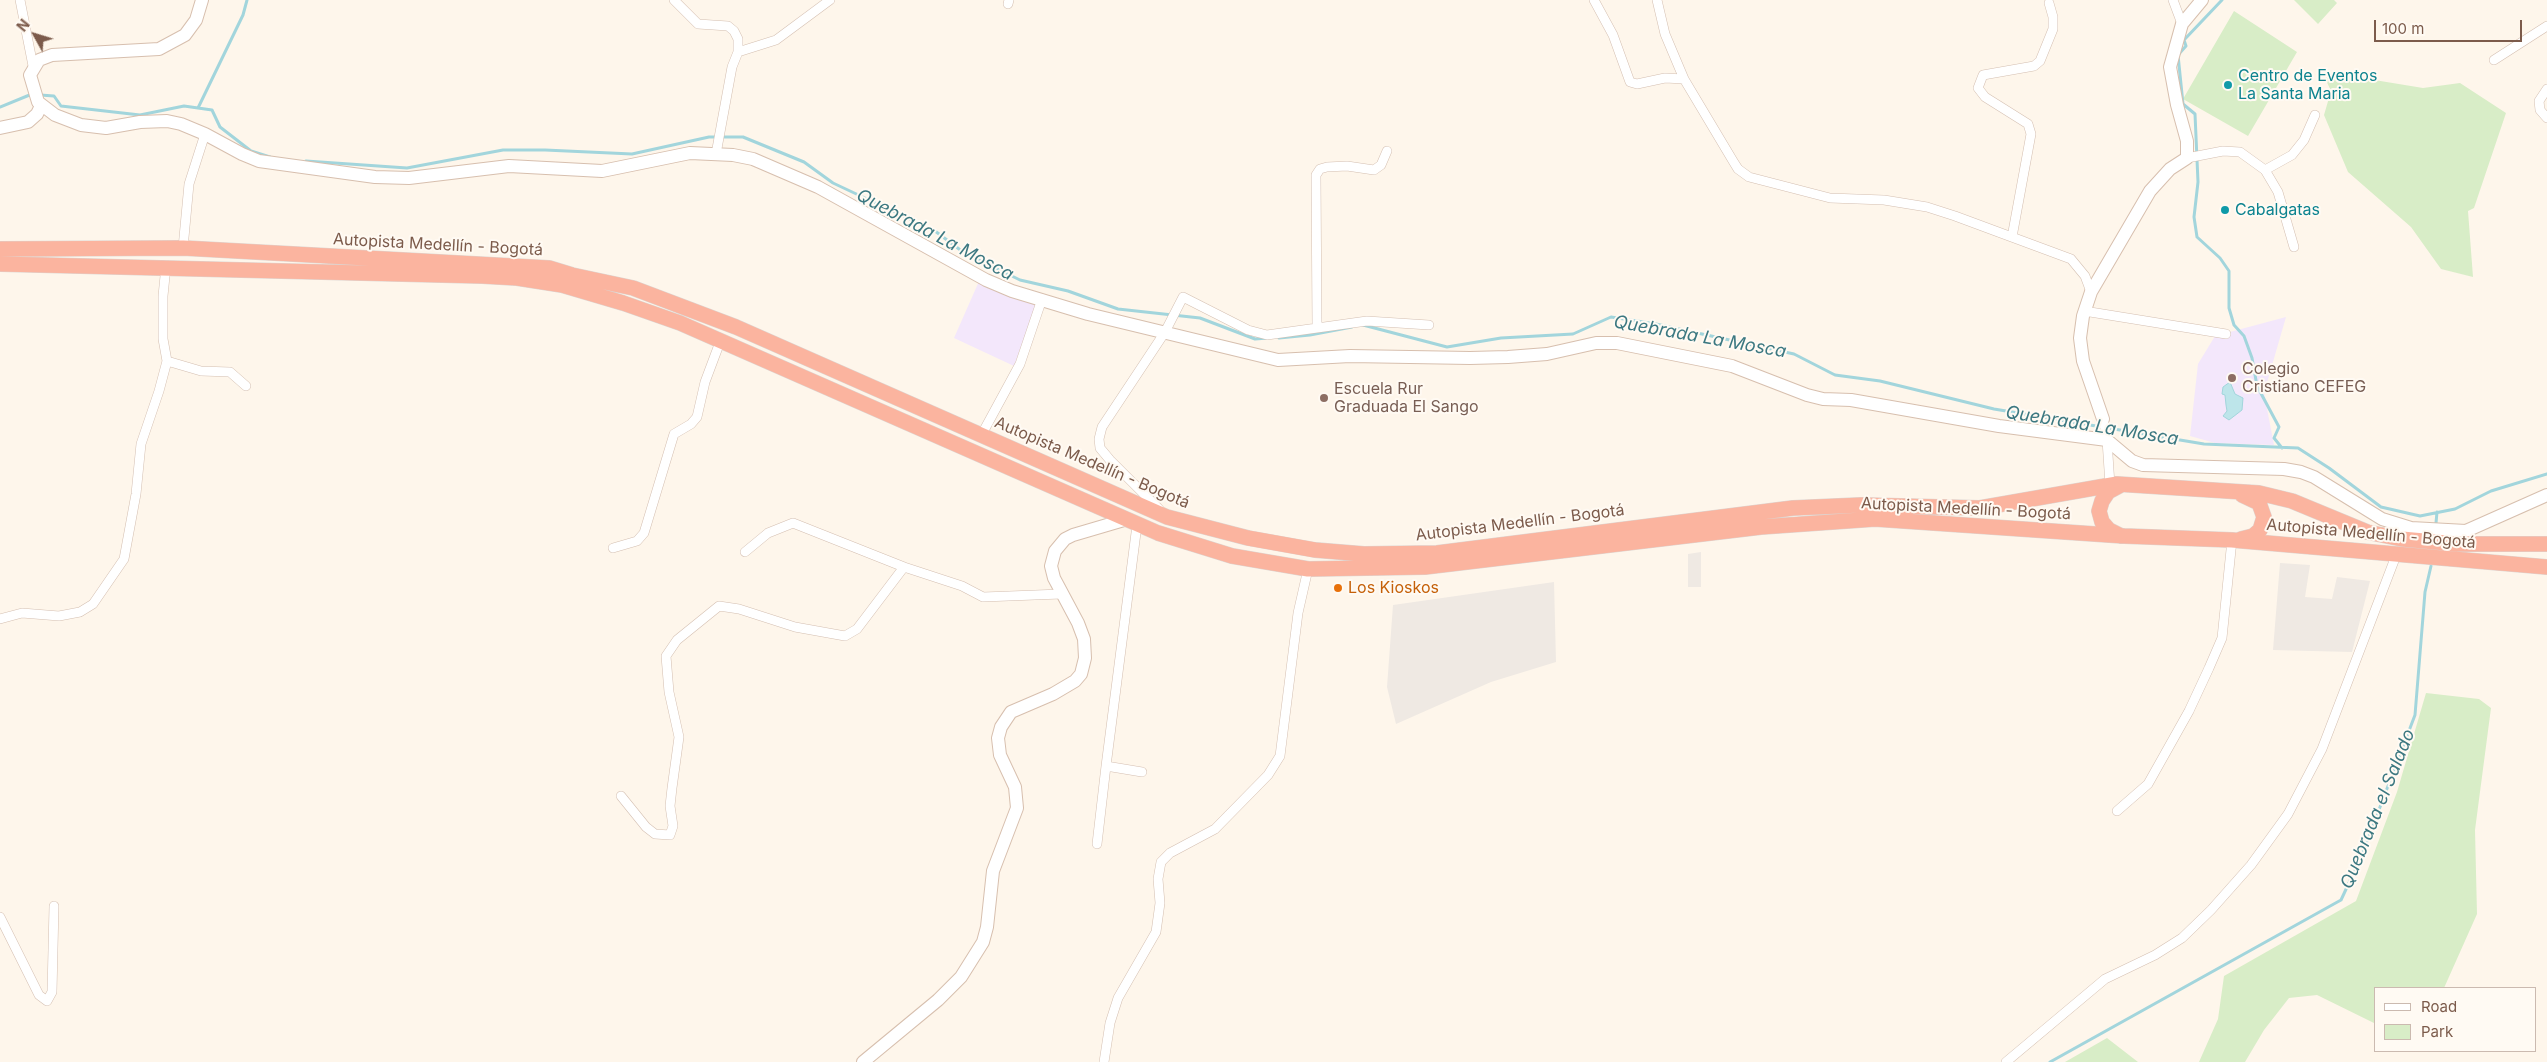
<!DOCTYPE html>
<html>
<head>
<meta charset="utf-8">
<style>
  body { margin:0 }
  #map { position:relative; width:2547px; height:1062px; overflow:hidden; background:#fef6eb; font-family:Inter,sans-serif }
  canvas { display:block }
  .legend { position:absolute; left:2374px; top:987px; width:162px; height:65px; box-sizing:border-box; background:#fffaf3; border:1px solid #cbbab0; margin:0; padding:6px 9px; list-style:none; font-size:15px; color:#7c5b4b }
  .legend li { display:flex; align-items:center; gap:10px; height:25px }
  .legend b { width:25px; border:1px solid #cbbab0 }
  .north { position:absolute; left:10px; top:10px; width:50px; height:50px; -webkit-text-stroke:4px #fffaf3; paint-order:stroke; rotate:309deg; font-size:14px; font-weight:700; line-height:20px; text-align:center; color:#7c5b4b }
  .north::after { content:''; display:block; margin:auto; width:18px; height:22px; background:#7c5b4b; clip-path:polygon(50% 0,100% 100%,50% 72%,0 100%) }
  .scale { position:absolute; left:2374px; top:20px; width:148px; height:22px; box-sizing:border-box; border:2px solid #7c5b4b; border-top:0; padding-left:6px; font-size:15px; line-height:18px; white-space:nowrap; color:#7c5b4b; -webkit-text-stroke:4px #fffaf3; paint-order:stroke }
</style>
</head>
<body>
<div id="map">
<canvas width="2547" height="1062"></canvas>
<ul class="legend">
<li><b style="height:6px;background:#fff"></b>Road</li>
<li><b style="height:14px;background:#d8edc7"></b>Park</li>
</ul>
<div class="north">N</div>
<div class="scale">100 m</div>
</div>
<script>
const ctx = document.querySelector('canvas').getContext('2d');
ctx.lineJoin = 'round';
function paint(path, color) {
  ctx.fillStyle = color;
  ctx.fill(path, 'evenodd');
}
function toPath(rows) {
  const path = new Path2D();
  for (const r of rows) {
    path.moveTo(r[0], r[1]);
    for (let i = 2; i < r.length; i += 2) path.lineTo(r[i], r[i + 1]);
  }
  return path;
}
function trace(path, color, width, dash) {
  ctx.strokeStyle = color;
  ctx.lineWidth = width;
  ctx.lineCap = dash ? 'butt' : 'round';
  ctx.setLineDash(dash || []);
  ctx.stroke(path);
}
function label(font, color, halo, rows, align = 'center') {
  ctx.font = font + ' Inter,sans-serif';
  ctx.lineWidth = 4;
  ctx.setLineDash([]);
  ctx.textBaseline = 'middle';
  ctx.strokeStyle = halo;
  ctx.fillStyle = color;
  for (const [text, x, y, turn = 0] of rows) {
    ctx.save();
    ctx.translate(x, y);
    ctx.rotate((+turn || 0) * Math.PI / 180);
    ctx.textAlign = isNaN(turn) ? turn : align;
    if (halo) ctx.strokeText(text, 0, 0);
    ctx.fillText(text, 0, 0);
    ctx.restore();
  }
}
const industrial = toPath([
  [1701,552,1701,587,1688,587,1688,554],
  [2280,563,2310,565,2305,597,2332,599,2337,577,2370,581,2352,652,2273,650],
  [1554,582,1556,662,1491,682,1396,724,1387,687,1393,605]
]);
const education = toPath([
  [980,279,1038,301,1014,366,954,338],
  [2286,317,2264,393,2274,445,2215,443,2190,436,2198,364,2215,336]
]);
const green = toPath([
  [2294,0,2334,0,2337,3,2318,24],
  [2234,11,2297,52,2248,136,2183,99],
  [2344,75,2423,88,2460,83,2506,113,2474,208,2468,211,2473,277,2441,269,2411,227,2348,172,2324,115,2331,91,2325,78],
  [2426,693,2479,699,2491,708,2475,830,2477,914,2444,988,2376,988,2376,1024,2317,995,2289,998,2264,1030,2245,1062,2199,1062,2218,1019,2224,976,2356,901,2397,792],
  [2107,1038,2138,1062,2065,1062]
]);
const water = toPath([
  [2230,382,2235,394,2243,398,2242,410,2229,420,2223,416,2227,411,2226,405,2225,395,2222,394,2223,387,2230,382]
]);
const stream = toPath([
  [2222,0,2184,40,2186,46,2178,55,2183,104,2195,114,2198,182,2194,217,2197,237,2220,258,2229,271,2229,308,2234,325,2244,336,2252,358,2257,386,2279,427,2274,438,2282,448],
  [40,95,54,96,61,106,140,115,184,106,212,110,220,127,251,151,270,157],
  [0,107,32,94],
  [198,108,243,15,247,0],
  [306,161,407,168,503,150,545,150,632,154,709,137,743,137,804,162,833,183,935,231,963,252,1020,280,1068,291,1118,309,1200,318,1255,339,1268,338],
  [1363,325,1447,347,1501,338,1573,334,1611,317,1656,324,1794,354,1835,375,1880,381,1994,409,2204,444,2298,448,2329,468,2381,507,2420,516,2455,509,2491,491,2547,474],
  [1279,338,1310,335,1352,327],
  [2436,523,2437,512],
  [2050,1062,2341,900,2361,857,2415,715,2425,592,2431,566]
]);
const street = toPath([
  [20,0,33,66],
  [674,0,698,24,728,26,734,31,738,39,738,52],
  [1594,0,1613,35,1630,82,1637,84,1665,78,1684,79],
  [1657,0,1665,34,1684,79,1733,161,1738,169,1749,177,1830,198,1884,200,1927,207,1955,216,2071,259,2085,276,2091,292],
  [2173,0,2182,24],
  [1008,4,1009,0],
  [2494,60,2547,26],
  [2547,89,2539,101,2540,110,2547,118],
  [716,154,732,67,738,52,776,40,830,0],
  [2187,158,2223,151,2240,152,2265,170,2278,192,2294,247],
  [2265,170,2292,155,2304,140,2315,115],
  [2012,237,2031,134,2028,124,1985,97,1978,88,1983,75,2034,66,2040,61,2053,29,2053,17,2049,3],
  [183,248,189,184,205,134],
  [2084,311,2226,334],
  [1317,326,1316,175,1320,169,1327,167,1347,166,1374,170,1381,165,1387,151],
  [167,361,201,371,230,372,246,386],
  [2103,419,2107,440,2110,485],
  [982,434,1020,364,1042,299],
  [1159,509,1110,460,1100,448,1099,439,1102,427,1165,332,1183,297,1248,330,1267,335,1367,321,1429,325],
  [1137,525,1106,766,1142,772],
  [613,548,637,541,644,533,674,434,691,424,697,417,705,382,720,342],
  [745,552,768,533,793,523,904,567],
  [0,619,22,613,59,616,80,612,93,604,124,559,136,494,141,444,159,391,167,361,163,339,163,296,166,266],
  [621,796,646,827,655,834,670,835,673,826,670,806,672,788,679,737,669,692,666,656,677,640,719,606,739,609,795,627,845,636,857,629,904,567,962,586,983,597,1061,594],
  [2117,811,2148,784,2189,711,2209,668,2222,638,2232,540],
  [1097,844,1106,766],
  [0,917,39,995,47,1001,52,992,54,906],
  [1104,1062,1110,1023,1118,998,1156,932,1160,903,1158,879,1161,862,1170,853,1215,829,1268,775,1280,756,1298,613,1308,569],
  [2006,1062,2105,979,2155,955,2182,938,2211,910,2251,865,2288,814,2322,749,2397,553]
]);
const secondary = toPath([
  [202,0,196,20,185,35,159,49,52,55,39,60,30,75,38,102,55,115,81,125,106,128,140,122,167,121,181,124,205,134,242,154,259,161,375,177,409,178,509,166,602,171,690,153,733,155,753,159,818,187,986,280,1012,291,1088,314,1278,360,1350,356,1470,358,1508,357,1547,354,1596,343,1617,343,1732,366,1807,395,1823,399,1851,400,1999,426,2107,440,2132,461,2143,465,2284,469,2301,472,2314,477,2382,519,2411,528,2466,531,2547,495],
  [0,128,28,122,37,114,41,106],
  [2103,419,2083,361,2080,338,2083,316,2091,292,2150,191,2170,169,2187,158,2187,141,2177,105,2170,67,2182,24,2202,0],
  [863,1062,938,1000,961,977,983,942,987,927,993,871,1017,808,1015,787,1000,755,998,738,1001,727,1011,712,1053,694,1075,681,1081,674,1085,658,1084,639,1078,623,1054,578,1051,566,1055,551,1065,539,1073,535,1124,520]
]);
const highway = toPath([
  [0,249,183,248,549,268,572,275,633,288,736,327,1167,517,1248,538,1315,550,1364,554,1437,553,1793,508,1861,505,1980,508,2117,484,2259,493,2292,501,2367,532,2402,539,2457,544,2547,544],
  [0,264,482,276,517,278,562,285,623,303,680,323,1158,533,1232,556,1308,569,1425,567,1761,527,1875,519,2124,536,2232,540,2547,567],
  [2121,536,2109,530,2102,522,2099,511,2102,501,2108,492,2121,485],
  [2241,539,2253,536,2260,530,2264,517,2259,503,2242,495]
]);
const markers = [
  [2228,85,5,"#0f9aa8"],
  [2225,210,5,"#0f9aa8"],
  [2232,378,5,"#8d6e63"],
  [1324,398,5,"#8d6e63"],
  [1338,588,5,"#e8710a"]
];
const cultureNames = [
  ["Centro de Eventos",2238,76],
  ["La Santa Maria",2238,94],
  ["Cabalgatas",2235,210]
];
const streetNames = [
  ["Autopista Medellín - Bogotá",438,245,3],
  ["Autopista Medellín - Bogotá",1092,463,23],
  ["Autopista Medellín - Bogotá",1966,509,3],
  ["Autopista Medellín - Bogotá",1520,523,-7],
  ["Autopista Medellín - Bogotá",2371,534,5]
];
const educationNames = [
  ["Colegio",2242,369],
  ["Cristiano CEFEG",2242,387],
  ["Escuela Rur",1334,389],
  ["Graduada El Sango",1334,407]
];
const foodNames = [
  ["Los Kioskos",1348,588]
];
const waterNames = [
  ["Quebrada La Mosca",935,235,28],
  ["Quebrada La Mosca",1700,337,10],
  ["Quebrada La Mosca",2092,426,9],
  ["Quebrada el Salado",2378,809,-68]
];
paint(industrial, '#efe9e3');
paint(education, '#f3e7fb');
paint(green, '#d8edc7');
paint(water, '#bde5ea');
trace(water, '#a2d5dc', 1);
trace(stream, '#a2d5dc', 3);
trace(street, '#d4bfb1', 10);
trace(secondary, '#d7bfae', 14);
trace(highway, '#ddd4d0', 16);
trace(street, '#fff', 9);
trace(secondary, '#fff', 12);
trace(highway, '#fbb49f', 15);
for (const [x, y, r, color] of markers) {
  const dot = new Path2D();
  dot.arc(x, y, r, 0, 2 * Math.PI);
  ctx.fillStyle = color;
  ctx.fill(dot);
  trace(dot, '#fffaf3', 2);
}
label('16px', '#0d838f', '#fffaf3', cultureNames, 'left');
label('16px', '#7c5b4b', '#fffaf3', streetNames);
label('16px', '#785e54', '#fffaf3', educationNames, 'left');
label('16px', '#c56008', '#fffaf3', foodNames, 'left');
label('italic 18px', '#3c7881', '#fffaf3', waterNames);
</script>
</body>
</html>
